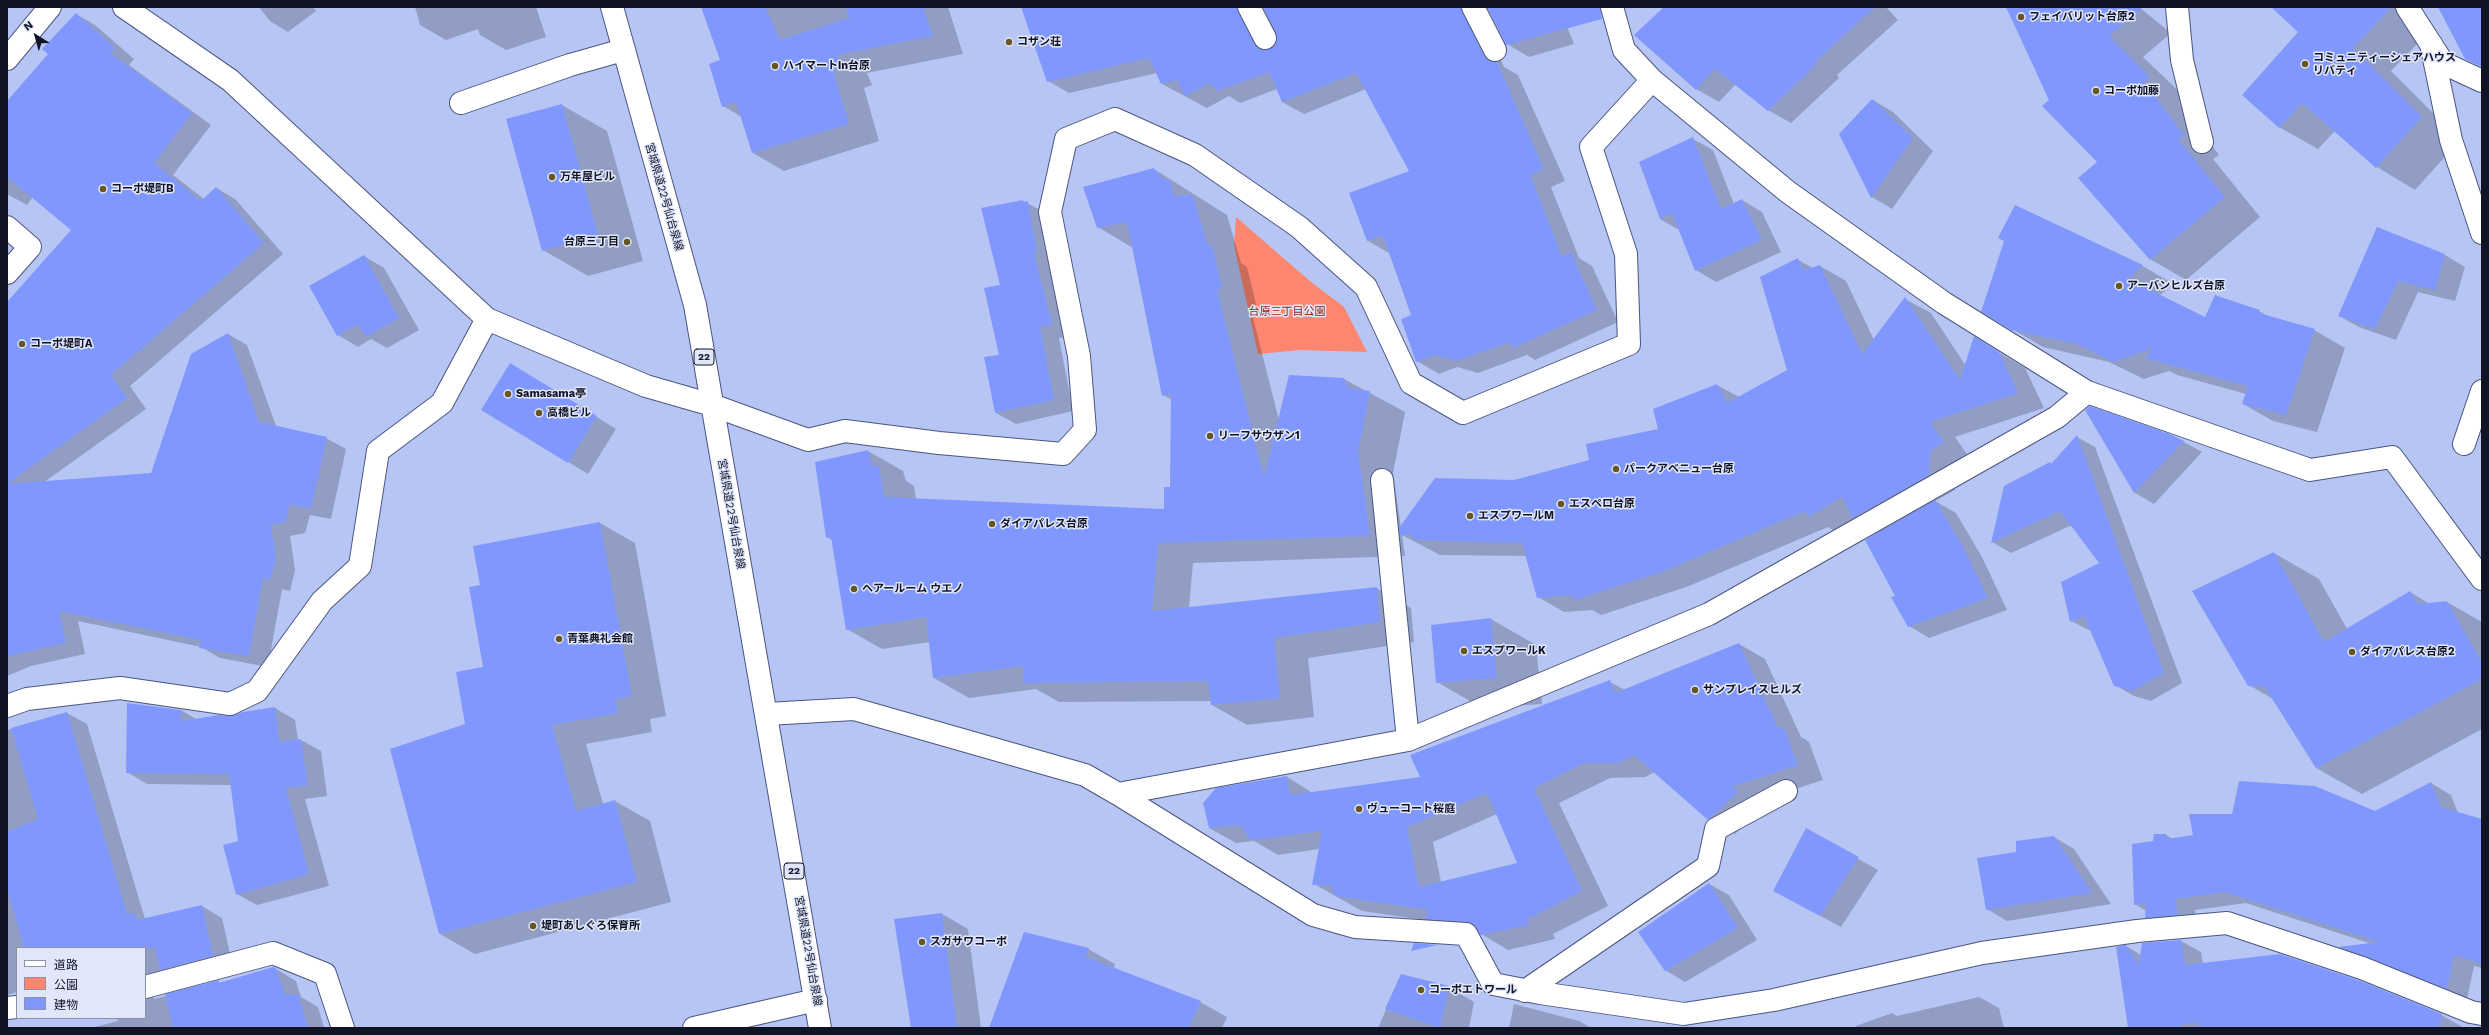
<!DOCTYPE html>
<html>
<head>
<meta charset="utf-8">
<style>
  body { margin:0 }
  #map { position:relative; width:2489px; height:1035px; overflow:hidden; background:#b7c5f5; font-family:"Work Sans","Noto Sans JP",sans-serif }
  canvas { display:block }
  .frame { position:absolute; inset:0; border:8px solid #101425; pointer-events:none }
  .legend { position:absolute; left:16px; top:947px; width:130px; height:72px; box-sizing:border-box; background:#e1e7fb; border:1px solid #8d93a5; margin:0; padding:5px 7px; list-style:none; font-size:12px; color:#101425 }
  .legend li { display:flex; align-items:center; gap:8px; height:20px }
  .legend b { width:20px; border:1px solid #8d93a5 }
  .north { position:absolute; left:16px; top:16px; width:40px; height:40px; -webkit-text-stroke:3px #e1e7fb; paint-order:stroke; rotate:323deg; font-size:11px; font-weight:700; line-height:16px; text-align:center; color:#101425 }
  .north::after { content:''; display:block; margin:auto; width:14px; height:18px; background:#101425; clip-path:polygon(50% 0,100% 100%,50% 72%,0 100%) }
</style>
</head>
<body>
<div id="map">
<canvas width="2489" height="1035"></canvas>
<div class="frame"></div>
<ul class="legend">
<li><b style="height:5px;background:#fff"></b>道路</li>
<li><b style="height:11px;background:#fc866f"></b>公園</li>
<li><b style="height:11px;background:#8098fd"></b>建物</li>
</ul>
<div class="north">N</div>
</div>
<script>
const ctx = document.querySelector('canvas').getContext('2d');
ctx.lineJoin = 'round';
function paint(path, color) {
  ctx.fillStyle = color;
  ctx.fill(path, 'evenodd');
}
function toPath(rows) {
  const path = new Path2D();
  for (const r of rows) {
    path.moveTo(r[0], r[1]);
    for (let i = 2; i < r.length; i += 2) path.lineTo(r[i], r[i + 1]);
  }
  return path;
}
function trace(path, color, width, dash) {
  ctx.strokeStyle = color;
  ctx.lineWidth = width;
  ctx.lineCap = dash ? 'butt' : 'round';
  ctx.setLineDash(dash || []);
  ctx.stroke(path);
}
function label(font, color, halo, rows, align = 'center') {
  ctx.font = font + ' "Work Sans","Noto Sans JP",sans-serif';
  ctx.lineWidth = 3;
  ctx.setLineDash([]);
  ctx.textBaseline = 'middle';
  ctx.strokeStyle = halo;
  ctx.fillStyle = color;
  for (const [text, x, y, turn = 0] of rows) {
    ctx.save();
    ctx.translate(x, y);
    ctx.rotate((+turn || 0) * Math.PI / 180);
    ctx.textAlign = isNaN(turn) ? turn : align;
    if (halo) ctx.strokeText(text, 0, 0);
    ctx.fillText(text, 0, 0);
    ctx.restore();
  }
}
const green = toPath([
  [1236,217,1311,282,1344,307,1367,352,1300,350,1258,354,1234,245]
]);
const shadow = toPath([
  [259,7,313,7,316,11,288,32,270,21],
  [415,7,536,7,546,37,506,50,480,35,478,29,446,40,420,25],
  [702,7,948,7,963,54,867,73,872,85,864,88,879,141,784,171,753,153,742,117,723,106,721,61],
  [1022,7,1222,7,1261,30,1272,49,1277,45,1279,38,1266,7,1559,7,1574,44,1529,57,1507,44,1488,9,1481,19,1504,67,1518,75,1565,181,1551,187,1579,258,1592,266,1618,322,1535,360,1527,355,1478,373,1457,367,1439,374,1417,361,1412,316,1389,253,1368,241,1350,194,1411,172,1366,89,1304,114,1282,102,1277,89,1240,103,1229,96,1207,108,1162,84,1157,73,1069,93,1048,81],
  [1680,7,1886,7,1898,20,1837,75,1839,78,1791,123,1768,110,1736,84,1719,102,1696,89],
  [2006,7,2139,7,2171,33,2143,57,2185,97,2179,102,2219,155,2213,159,2260,217,2186,280,2150,259,2099,162,2051,100],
  [2275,7,2394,7,2419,42,2391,71,2460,140,2415,190,2377,167,2335,131,2318,149,2279,127,2299,32],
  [76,14,95,25,134,59,129,65,211,125,173,175,204,199,217,188,236,200,283,254,130,386,146,409,43,483,152,474,228,334,247,345,276,426,326,438,346,449,331,519,310,515,305,533,290,536,295,570,290,591,282,589,268,667,220,658,201,647,78,621,85,654,31,666,7,676,7,300,9,302,73,230,33,197,27,205,7,194,7,102,49,54],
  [1873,100,1893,112,1933,151,1892,209,1872,197,1840,134],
  [562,105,607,131,643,261,588,276,543,250],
  [1693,139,1713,150,1734,204,1742,200,1762,212,1781,252,1716,282,1696,270,1679,230,1660,219],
  [1154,169,1227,215,1241,263,1247,267,1257,308,1251,310,1279,420,1344,379,1405,412,1393,473,1401,528,1515,481,1590,460,1659,430,1717,385,1739,397,1788,371,1798,260,1813,268,1820,266,1846,281,1874,340,1905,299,1931,313,1966,366,1974,338,2025,368,2044,408,1955,437,1969,457,1956,466,1955,490,1935,501,1956,513,1982,557,2007,610,1929,638,1909,626,1896,596,1880,533,1856,519,1835,531,1828,527,1689,586,1601,615,1592,610,1564,612,1538,597,1527,556,1440,555,1402,535,1405,556,1193,563,1189,608,1376,588,1411,608,1414,642,1308,658,1314,717,1247,725,1212,705,1211,701,1059,702,1036,689,969,698,934,678,930,642,882,649,847,629,832,540,827,537,868,451,903,471,906,481,914,486,916,499,1165,510,1171,488,1172,400,1163,395,1133,248,1098,227],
  [1023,201,1048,214,1072,336,1059,338,1073,411,1016,424,996,413,1001,356,1001,286,982,209],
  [2015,206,2143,266,2173,284,2160,295,2206,318,2259,311,2271,318,2314,330,2345,348,2317,432,2273,421,2243,404,2246,394,2177,375,2169,371,2144,379,2109,362,2043,347,2012,329],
  [2378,228,2445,255,2465,267,2455,301,2418,292,2396,340,2359,327,2339,316],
  [364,256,384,268,419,330,387,348,371,339,358,347,338,335],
  [531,376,616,429,588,474,483,410],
  [2090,407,2184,442,2202,452,2154,504,2135,493,2086,410],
  [2077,437,2095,447,2182,683,2151,701,2134,696,2115,685,2091,631,2071,621,2100,563,2072,525,2011,553,1992,542,2005,487,2050,463,2052,464],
  [600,523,635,543,666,716,650,719,652,732,586,744,603,804,615,801,650,821,671,902,475,954,440,934,466,724,484,668,481,586],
  [2274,553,2319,579,2347,629,2410,592,2430,604,2447,602,2482,622,2482,729,2362,794,2316,768,2273,699,2249,685],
  [1491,619,1536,645,1542,704,1482,708,1437,682],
  [1739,644,1765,659,1801,737,1809,742,1823,780,1755,802,1764,807,1735,834,1708,819,1655,772,1645,777,1610,778,1559,803,1608,906,1553,934,1555,939,1508,950,1483,935,1452,933,1431,921,1362,911,1314,884,1319,849,1278,855,1254,841,1236,843,1209,828,1287,777,1313,793,1422,778,1610,682,1625,690],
  [1497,814,1519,863,1441,882,1433,842],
  [275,708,295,720,298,740,301,740,321,751,327,796,305,799,329,886,257,905,237,894,239,841,231,785,147,784,127,772,181,710,196,719,229,717],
  [67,713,87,724,145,919,202,906,222,918,233,967,153,995,154,999,276,969,296,981,301,997,318,1007,324,1028,91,1028,118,1021,117,1018,145,1018,145,948,17,948,17,992,7,995,7,730],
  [2431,783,2451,795,2458,813,2482,820,2482,968,2474,966,2467,999,2359,958,2341,947,2372,944,2246,903,2195,910,2197,926,2166,929,2146,917,2146,911,2135,904,2154,842,2166,835,2173,839,2375,812],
  [1806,830,1878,870,1841,927,1795,902],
  [2054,837,2074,849,2111,904,2007,921,1987,909,2017,853],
  [1709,884,1729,895,1757,940,1685,982,1665,970],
  [942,914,968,929,981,1028,912,1028,895,920],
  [2181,941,2201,952,2203,964,2441,1015,2461,1026,2461,1028,2129,1028,2126,946,2141,955],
  [1088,949,1115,964,1114,969,1200,1002,1227,1017,1222,1028,991,1028],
  [1401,975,1448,987,1474,1002,1469,1028,1378,1028],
  [1979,997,1999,1008,2004,1028,1856,1028,1856,1026,1892,1013,1897,1016],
  [1514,1004,1579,1021,1591,1028,1509,1028]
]);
const building = toPath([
  [701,7,765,7,780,40,849,18,846,7,923,7,933,36,837,55,842,68,833,71,849,124,752,153,736,102,722,107,709,64,720,60],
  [1021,7,1237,7,1254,44,1259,49,1265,50,1275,45,1277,38,1263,7,1461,7,1484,56,1489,61,1497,62,1544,169,1530,175,1562,256,1571,252,1597,310,1513,348,1510,342,1456,361,1435,355,1416,362,1401,319,1411,315,1383,235,1367,241,1349,193,1409,171,1356,73,1282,102,1269,72,1218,91,1210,83,1185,96,1177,80,1161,84,1149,58,1047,82],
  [1487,7,1600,7,1602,19,1506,45],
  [1664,7,1875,7,1815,62,1817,64,1768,111,1715,69,1696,90,1634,35],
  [2006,7,2143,7,2109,36,2150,77,2144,82,2184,135,2178,139,2225,197,2150,260,2078,178,2097,162,2042,106,2049,100],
  [2271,7,2392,7,2353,48,2422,117,2376,168,2302,103,2279,128,2242,95,2298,32],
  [2438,7,2482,7,2482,67,2465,59],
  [76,13,115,48,110,53,192,113,154,163,201,201,216,187,264,243,111,375,127,398,7,484,7,302,71,230,7,177,7,101,48,54,42,49],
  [1872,99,1913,138,1871,198,1839,134],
  [562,104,598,235,542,251,506,119],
  [1693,137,1721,209,1742,199,1762,240,1695,271,1672,213,1660,219,1639,162],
  [1154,168,1161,177,1170,181,1175,197,1192,194,1208,246,1212,245,1222,288,1217,290,1264,478,1289,375,1344,378,1348,388,1370,391,1358,452,1370,536,1158,543,1152,611,1377,587,1380,622,1274,638,1280,698,1211,705,1208,681,1023,683,1023,666,933,678,926,617,846,630,831,537,826,538,815,462,868,450,872,466,879,465,884,497,1164,509,1164,487,1170,487,1171,394,1162,396,1127,222,1097,228,1083,187],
  [1023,200,1022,202,1028,201,1037,252,1034,253,1052,324,1040,327,1054,400,995,413,984,357,999,355,984,288,1000,285,981,208],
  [2015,205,2143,265,2128,279,2205,317,2215,295,2260,310,2259,313,2315,329,2286,415,2242,404,2248,386,2145,358,2153,348,2113,362,2077,344,2011,330,1981,312,2004,241,1998,238],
  [2377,227,2445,254,2435,290,2398,281,2375,329,2338,316],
  [364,255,399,318,366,337,358,324,337,336,309,286],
  [1798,258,1804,270,1820,265,1862,354,1905,297,1960,380,1974,336,1999,352,2018,393,1930,422,1944,442,1930,451,1929,475,1853,518,1842,497,1808,517,1805,511,1662,572,1574,600,1572,595,1537,598,1522,543,1413,540,1412,535,1400,535,1399,528,1435,478,1514,480,1589,460,1586,444,1658,429,1653,409,1717,384,1727,403,1787,370,1760,277],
  [228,333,259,422,327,437,311,509,290,504,285,522,271,525,276,559,270,580,263,578,249,656,199,648,201,640,59,611,66,643,7,656,7,484,151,473,191,354],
  [510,363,597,416,568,463,481,410],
  [2090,406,2167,433,2184,441,2134,493,2085,410],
  [2077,435,2164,673,2132,691,2114,686,2084,616,2070,622,2061,582,2099,563,2060,511,1991,543,2004,486,2050,462,2051,464],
  [1935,500,1962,545,1988,598,1908,627,1891,597,1895,596,1865,540],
  [600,522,632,696,616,699,618,713,552,725,576,811,615,800,637,882,439,934,390,749,465,724,456,672,483,667,469,587,480,585,473,546],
  [2274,552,2324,642,2410,591,2418,604,2447,601,2482,663,2482,679,2316,768,2264,686,2248,686,2192,591],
  [1491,618,1497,678,1436,683,1431,625],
  [1739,643,1778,728,1783,726,1798,765,1731,787,1739,791,1708,820,1634,755,1618,763,1584,763,1534,788,1582,891,1528,919,1529,925,1481,935,1473,924,1467,922,1425,919,1429,910,1335,896,1331,885,1312,885,1322,831,1251,840,1240,825,1209,828,1203,803,1216,788,1287,776,1290,795,1420,777,1410,755,1610,680,1615,693],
  [1487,793,1517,863,1419,887,1407,827],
  [127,703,181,710,181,721,219,715,229,716,243,712,275,707,279,742,301,739,308,785,286,788,309,874,236,895,223,845,238,841,229,774,126,773],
  [67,712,127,914,136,913,137,920,202,905,213,956,160,970,155,948,24,948,7,888,7,832,38,819,11,728],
  [2239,781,2315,786,2375,811,2431,782,2441,807,2482,819,2482,964,2454,955,2447,989,2338,947,2379,942,2225,892,2175,899,2178,915,2145,918,2146,903,2134,905,2132,844,2153,841,2154,834,2166,834,2167,839,2193,835,2189,814,2232,814],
  [1806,828,1859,857,1820,916,1773,891],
  [2054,836,2092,893,1986,910,1977,858,2016,852,2016,841],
  [1709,883,1738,928,1665,971,1638,932],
  [942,913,957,1028,911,1028,894,919],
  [1024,932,1089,948,1086,957,1201,1001,1189,1028,989,1028],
  [2181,940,2185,965,2280,954,2358,980,2442,1014,2439,1028,2200,1028,2199,1022,2179,1025,2181,1028,2128,1028,2116,947,2126,945,2139,965,2142,943],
  [1414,943,1438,945,1411,951],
  [273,967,276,968,285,995,298,994,308,1028,173,1028,165,994,219,980,219,983],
  [1401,974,1449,986,1440,1028,1385,1009]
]);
const minor = toPath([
  [124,7,230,80,487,319,646,386,712,405,808,440,845,431,939,443,1063,454,1085,430,1079,356,1050,212,1066,139,1115,119,1195,155,1299,227,1366,287,1411,383,1463,413,1629,344,1626,254,1591,147,1652,80],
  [1249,7,1265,38],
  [1473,7,1495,50],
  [2177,7,2182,60,2202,142],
  [2407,7,2443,63,2482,81],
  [2431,44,2451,140,2482,233],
  [7,59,50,7],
  [461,103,570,65,623,50],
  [7,227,30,247,7,273],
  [2087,392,2310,470,2392,457,2482,579],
  [2464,444,2482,391],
  [1382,480,1408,740],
  [7,706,27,699,120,688,230,704,257,691,322,601,360,566,378,451,442,403,487,319],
  [767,714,854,709,1085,775,1118,794,1408,740,1709,614,2057,417,2087,392,1944,303,1788,192,1652,80,1624,50,1612,7],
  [1118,794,1313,915,1355,927,1466,934,1493,984,1540,993,1684,1014,1774,1000,1982,953,2137,931,2227,923,2362,968,2471,1012,2482,1014],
  [145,987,273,953,325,974,343,1028],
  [1525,991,1708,866,1716,829,1786,791],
  [7,1008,17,1007],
  [694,1028,816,1000]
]);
const major = toPath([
  [612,7,695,305,820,1028]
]);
const markers = [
  [2021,17,4,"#665623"],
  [1009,42,4,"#665623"],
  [2305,64,4,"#665623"],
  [775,66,4,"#665623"],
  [2096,91,4,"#665623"],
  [552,177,4,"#665623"],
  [103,189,4,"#665623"],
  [627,242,4,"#665623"],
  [2119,286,4,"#665623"],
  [22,344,4,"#665623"],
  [508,394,4,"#665623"],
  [539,413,4,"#665623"],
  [1210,436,4,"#665623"],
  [1616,469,4,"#665623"],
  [1561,504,4,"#665623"],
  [1470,516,4,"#665623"],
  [992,524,4,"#665623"],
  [854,589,4,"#665623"],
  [559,639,4,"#665623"],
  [1464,651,4,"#665623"],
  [2352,652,4,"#665623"],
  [1695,690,4,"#665623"],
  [1359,809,4,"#665623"],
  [533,926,4,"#665623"],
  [922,942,4,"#665623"],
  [1421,990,4,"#665623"]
];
const shields = [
  [704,357,20],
  [794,871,20]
];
const shieldNames = [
  ["22",704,357],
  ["22",794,871]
];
const poiNames = [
  ["フェイバリット台原2",2029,17],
  ["コザン荘",1017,42],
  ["コミュニティーシェアハウス",2313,58],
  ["リバティ",2313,71],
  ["ハイマートin台原",783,66],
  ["コーポ加藤",2104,91],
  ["万年屋ビル",560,177],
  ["コーポ堤町B",111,189],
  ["台原三丁目",619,242,"right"],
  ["アーバンヒルズ台原",2127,286],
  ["コーポ堤町A",30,344],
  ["Samasama亭",516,394],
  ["高橋ビル",547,413],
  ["リーフサウザン1",1218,436],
  ["パークアベニュー台原",1624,469],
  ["エスペロ台原",1569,504],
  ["エスプワールM",1478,516],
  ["ダイアパレス台原",1000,524],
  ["ヘアールーム ウエノ",862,589],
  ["青葉典礼会館",567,639],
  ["エスプワールK",1472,651],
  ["ダイアパレス台原2",2360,652],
  ["サンプレイスヒルズ",1703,690],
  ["ヴューコート桜庭",1367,809],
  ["堤町あしぐろ保育所",541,926],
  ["スガサワコーポ",930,942],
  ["コーポエトワール",1429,990]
];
const streetNames = [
  ["宮城県道22号仙台泉線",664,197,74],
  ["宮城県道22号仙台泉線",731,514,80],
  ["宮城県道22号仙台泉線",808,951,80]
];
const parkNames = [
  ["台原三丁目公園",1287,312]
];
paint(green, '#fc866f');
paint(shadow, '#0003');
paint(building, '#8098fd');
trace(minor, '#4b5680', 24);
trace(major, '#4b5680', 24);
trace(minor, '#fff', 22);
trace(major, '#fff', 22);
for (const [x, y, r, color] of markers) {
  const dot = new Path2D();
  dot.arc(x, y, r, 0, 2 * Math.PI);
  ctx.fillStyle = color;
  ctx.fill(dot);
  trace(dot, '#e1e7fb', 1.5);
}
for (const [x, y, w] of shields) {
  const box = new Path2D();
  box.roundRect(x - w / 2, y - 8, w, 16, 3);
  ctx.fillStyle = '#e1e7fb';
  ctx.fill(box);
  trace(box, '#101425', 1);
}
label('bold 10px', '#101425', null, shieldNames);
label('bold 11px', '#101425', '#e1e7fb', poiNames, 'left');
label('11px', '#101425', '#e1e7fb', streetNames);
label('11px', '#891f0c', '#e1e7fb', parkNames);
</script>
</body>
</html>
